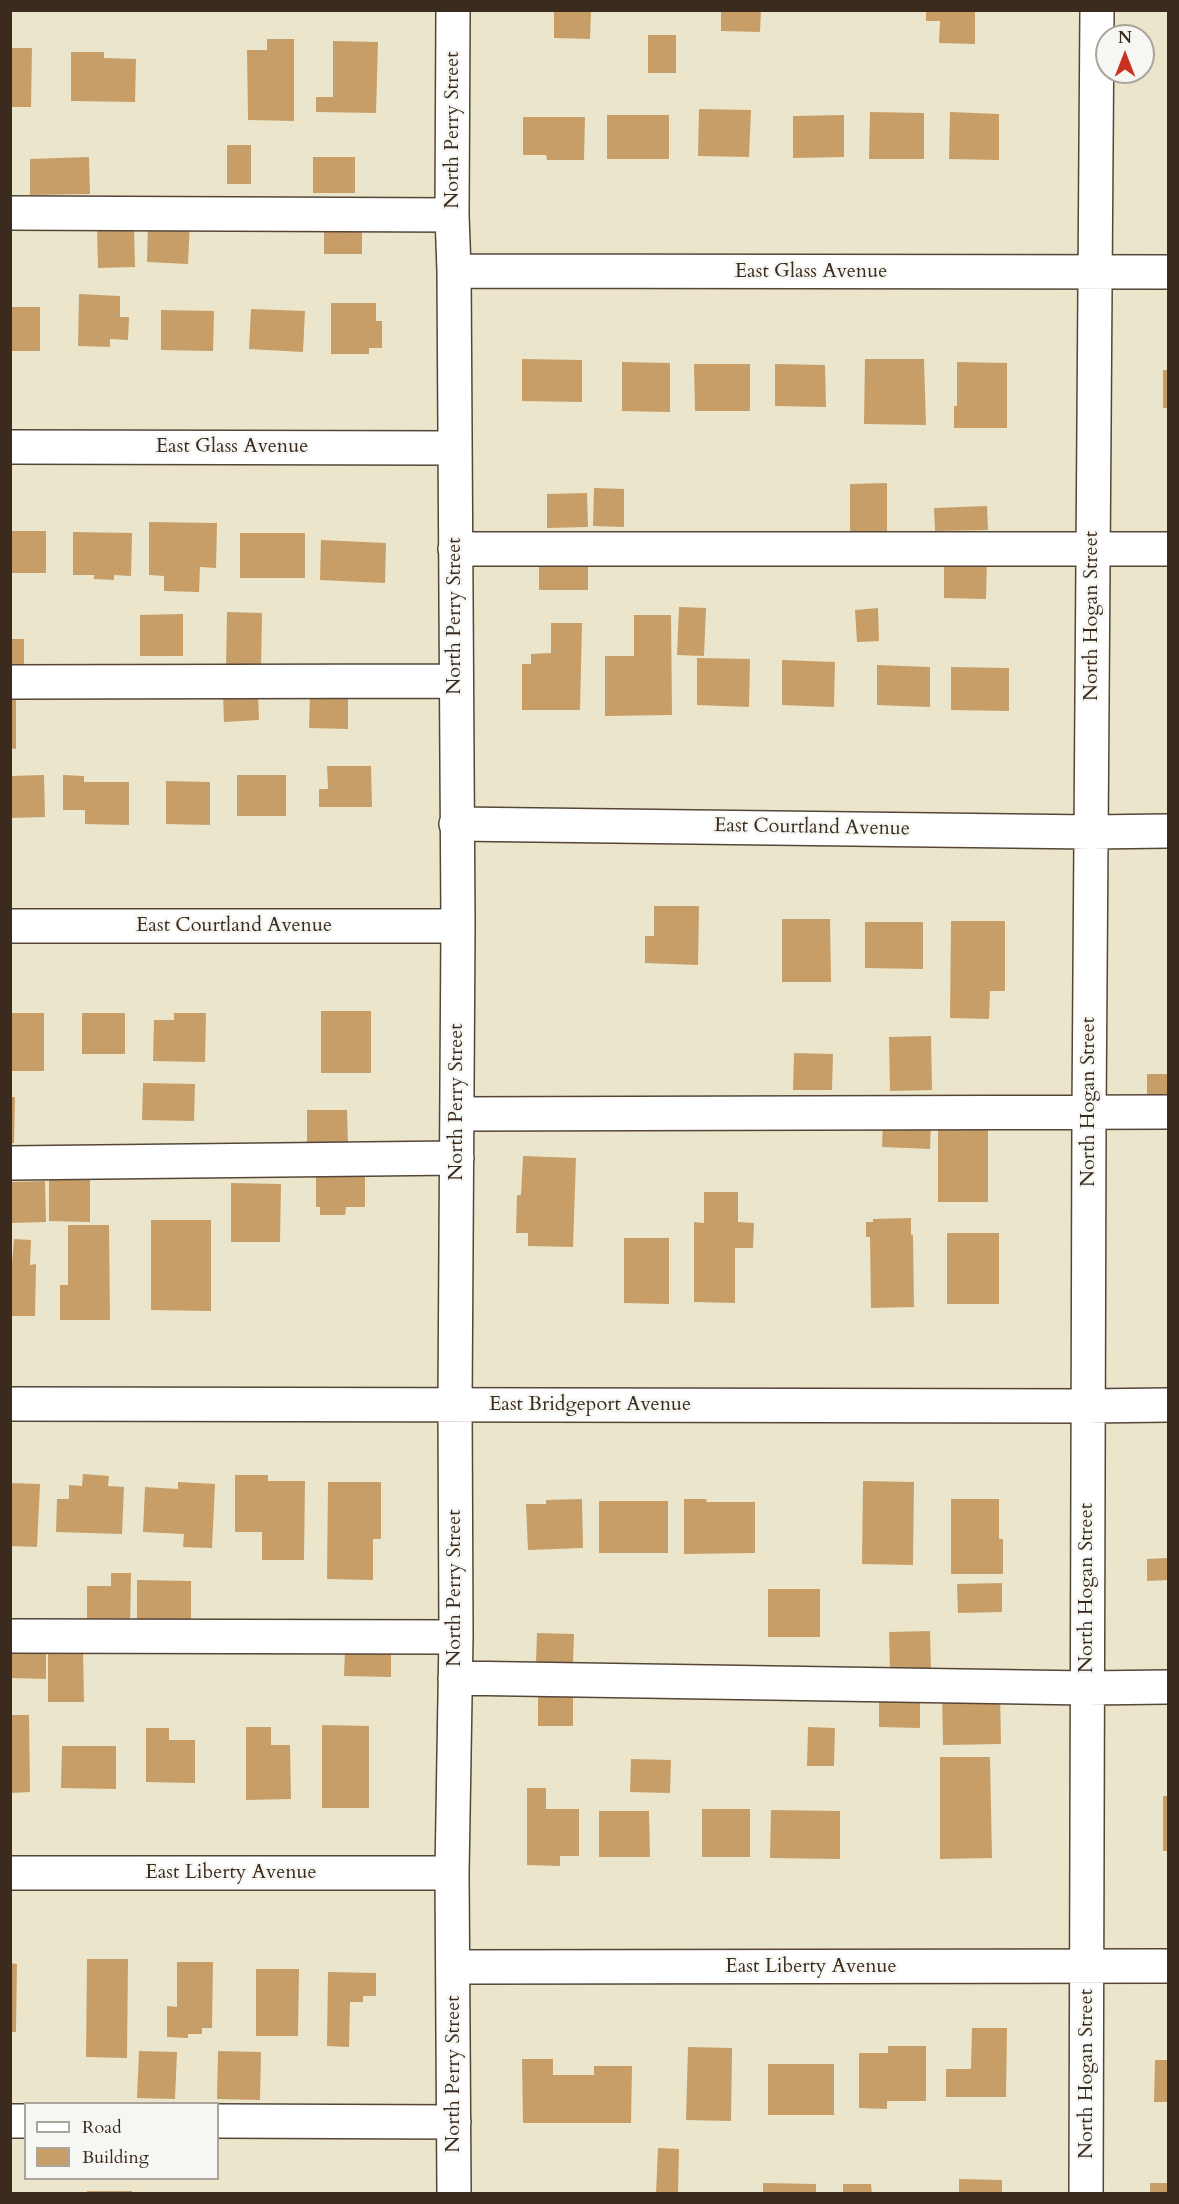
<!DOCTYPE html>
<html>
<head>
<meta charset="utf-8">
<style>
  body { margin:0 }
  #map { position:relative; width:1179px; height:2204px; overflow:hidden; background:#ebe6cb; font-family:Cardo,serif }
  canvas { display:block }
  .frame { position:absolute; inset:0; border:12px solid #3b2a1e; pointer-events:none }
  .legend { position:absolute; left:24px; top:2102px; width:195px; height:78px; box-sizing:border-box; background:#f6f6f2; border:2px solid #aba49d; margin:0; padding:8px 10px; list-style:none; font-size:18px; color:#3b2a1e }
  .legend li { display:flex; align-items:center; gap:12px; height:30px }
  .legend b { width:30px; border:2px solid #aba49d }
  .north { position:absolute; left:1095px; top:24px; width:60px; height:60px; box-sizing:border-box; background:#f6f6f2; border:2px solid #aba49d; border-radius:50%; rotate:0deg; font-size:16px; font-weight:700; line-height:24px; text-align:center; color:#3b2a1e }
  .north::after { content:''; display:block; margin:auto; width:21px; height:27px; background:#c8321e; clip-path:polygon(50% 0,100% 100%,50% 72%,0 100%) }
</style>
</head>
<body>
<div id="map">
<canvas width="1179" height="2204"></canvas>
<div class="frame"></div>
<ul class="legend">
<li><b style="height:8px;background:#fff"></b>Road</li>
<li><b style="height:16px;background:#c79e68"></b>Building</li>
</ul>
<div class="north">N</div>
</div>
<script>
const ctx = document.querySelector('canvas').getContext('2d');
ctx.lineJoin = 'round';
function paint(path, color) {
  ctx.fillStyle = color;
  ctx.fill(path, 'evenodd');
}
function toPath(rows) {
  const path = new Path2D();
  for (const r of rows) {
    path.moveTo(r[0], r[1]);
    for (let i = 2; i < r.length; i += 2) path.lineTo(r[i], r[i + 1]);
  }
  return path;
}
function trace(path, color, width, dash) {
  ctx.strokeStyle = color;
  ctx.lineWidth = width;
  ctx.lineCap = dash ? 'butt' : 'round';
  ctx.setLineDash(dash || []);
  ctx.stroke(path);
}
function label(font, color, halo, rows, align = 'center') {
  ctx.font = font + ' Cardo,serif';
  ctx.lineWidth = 4.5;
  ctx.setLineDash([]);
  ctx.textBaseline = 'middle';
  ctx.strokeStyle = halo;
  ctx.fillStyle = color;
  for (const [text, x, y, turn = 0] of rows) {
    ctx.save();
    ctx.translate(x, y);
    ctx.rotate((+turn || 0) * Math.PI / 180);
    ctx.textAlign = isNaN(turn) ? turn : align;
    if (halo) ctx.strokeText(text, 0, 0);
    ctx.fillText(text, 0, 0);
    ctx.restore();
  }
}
const building = toPath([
  [554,10,591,10,590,39,554,38],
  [721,10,761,10,760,32,721,31],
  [926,10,975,10,975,44,939,43,940,21,926,21],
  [648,35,676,35,676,73,648,73],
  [267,39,294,39,294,121,248,120,247,50,267,50],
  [333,41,378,42,376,113,316,112,316,97,333,97],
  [10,48,32,48,31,107,10,107],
  [71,52,104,52,104,58,136,59,135,102,71,101],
  [699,109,751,110,749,157,698,156],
  [870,112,924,113,924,159,869,159],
  [950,112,999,114,999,160,949,159],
  [607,115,669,115,669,159,607,159],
  [844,115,844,157,793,158,793,116],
  [523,117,585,117,584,160,547,160,546,155,523,155],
  [227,145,251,145,251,184,227,184],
  [89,157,90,194,30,195,30,159],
  [313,157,355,157,355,193,313,193],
  [148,220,190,221,188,264,147,262],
  [324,221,362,221,362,254,324,254],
  [134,226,135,267,98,268,97,227],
  [79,294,120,296,120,317,129,317,128,340,110,339,110,347,78,346],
  [331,303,376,303,376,321,382,321,382,348,369,348,369,354,331,354],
  [10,307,40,307,40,351,10,351],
  [251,309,305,311,303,352,249,349],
  [161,310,214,311,213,351,161,350],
  [522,359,582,360,582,402,522,401],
  [865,359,924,359,926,425,864,424],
  [622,362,670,363,670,412,622,411],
  [957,362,1007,363,1007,428,954,428,954,406,957,406],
  [694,364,750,364,750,411,695,411],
  [775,364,825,365,826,407,775,406],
  [1163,370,1168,370,1168,408,1163,408],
  [887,483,887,534,850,535,850,484],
  [594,488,624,489,624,527,593,526],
  [587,493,588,527,547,528,547,494],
  [987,506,988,530,935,531,934,508],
  [149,522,217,523,216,568,200,567,199,592,164,591,164,576,149,575],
  [10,531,46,531,46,573,10,573],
  [73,532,132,533,131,576,114,575,114,580,94,579,94,575,73,575],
  [240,533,305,533,305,578,240,578],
  [321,540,386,543,385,583,320,580],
  [944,558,987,560,986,599,944,598],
  [539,559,588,559,588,590,539,590],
  [679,607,706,608,704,656,677,655],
  [878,608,879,641,857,642,855,610],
  [227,612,262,613,261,669,226,668],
  [183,614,183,656,140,656,140,615],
  [634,615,671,615,672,715,605,716,605,656,634,656],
  [551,623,582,623,580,710,522,710,522,664,531,664,531,654,551,653],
  [10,639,24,639,24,667,10,666],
  [697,658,750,659,749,707,697,705],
  [782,660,835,662,834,707,782,705],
  [877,665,930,667,930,707,877,705],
  [951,667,1009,668,1009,711,951,710],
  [258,693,259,720,224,722,223,694],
  [310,696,348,697,348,729,309,728],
  [10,697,16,697,16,749,10,748],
  [327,766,371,766,372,807,319,807,319,789,328,789],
  [44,775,45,817,10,818,10,776],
  [63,775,84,776,84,782,129,782,129,825,85,824,85,810,63,810],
  [237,775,286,775,286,816,237,816],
  [166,781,210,782,210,825,166,824],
  [654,906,699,906,698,965,645,963,645,936,654,936],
  [782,919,830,919,831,982,782,982],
  [951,921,1005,921,1005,991,990,991,989,1019,950,1018],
  [865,922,923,922,923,969,865,968],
  [321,1011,371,1011,371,1073,321,1073],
  [10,1013,44,1013,44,1071,10,1071],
  [82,1013,125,1013,125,1054,82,1054],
  [174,1013,206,1013,205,1062,153,1061,154,1020,174,1020],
  [931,1036,932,1090,890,1091,889,1037],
  [794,1053,833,1054,832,1090,793,1090],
  [1147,1074,1168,1074,1168,1096,1147,1096],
  [143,1083,195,1084,194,1121,142,1120],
  [10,1097,15,1097,14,1143,10,1143],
  [307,1110,347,1110,348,1147,307,1148],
  [883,1121,931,1123,930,1149,882,1147],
  [938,1126,988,1126,988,1202,938,1202],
  [523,1156,576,1158,573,1247,528,1246,528,1233,516,1233,517,1195,521,1195],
  [49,1171,90,1171,90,1222,49,1221],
  [316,1172,365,1172,365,1207,346,1207,345,1215,320,1215,320,1207,316,1207],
  [45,1181,46,1222,11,1223,10,1182],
  [231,1183,281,1184,280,1242,231,1242],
  [704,1192,738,1192,738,1222,754,1223,753,1248,735,1248,735,1303,694,1302,694,1222,704,1223],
  [911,1218,911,1235,913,1235,914,1307,871,1308,870,1237,866,1237,866,1222,873,1222,873,1219],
  [151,1220,211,1220,211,1311,151,1310],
  [68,1225,109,1225,110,1320,60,1320,60,1285,68,1285],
  [947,1233,999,1233,999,1304,947,1304],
  [624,1238,669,1238,669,1304,624,1303],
  [14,1239,31,1240,30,1265,36,1264,35,1316,10,1316,10,1263,12,1263],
  [83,1474,109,1476,108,1486,124,1487,122,1534,56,1532,57,1499,69,1499,69,1485,82,1486],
  [235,1475,268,1475,268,1481,305,1481,304,1560,262,1560,262,1532,235,1532],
  [863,1481,914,1482,913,1565,862,1564],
  [178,1482,215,1484,212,1548,183,1547,184,1534,143,1532,145,1487,178,1489],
  [328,1482,381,1482,381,1539,373,1539,373,1580,327,1579],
  [10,1483,40,1484,37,1547,10,1546],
  [582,1499,583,1548,528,1550,526,1504,546,1504,546,1500],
  [684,1499,706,1499,707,1502,755,1502,755,1553,684,1554],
  [951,1499,999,1499,999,1539,1003,1539,1003,1574,951,1574],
  [599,1501,668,1501,668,1553,599,1553],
  [1168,1558,1168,1580,1147,1581,1147,1559],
  [111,1573,131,1573,130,1628,87,1628,87,1586,111,1586],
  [137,1580,191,1581,191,1622,137,1621],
  [1002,1583,1002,1612,958,1613,957,1584],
  [768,1589,820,1589,820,1637,768,1637],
  [930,1631,931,1669,890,1670,889,1632],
  [537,1633,574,1634,573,1663,536,1662],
  [10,1648,46,1648,46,1679,10,1678],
  [48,1648,83,1648,84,1702,48,1702],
  [345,1649,391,1649,391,1677,344,1676],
  [879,1691,920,1691,920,1728,879,1727],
  [1000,1692,1001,1744,943,1745,942,1693],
  [538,1696,573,1696,573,1726,538,1726],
  [10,1715,29,1715,30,1792,10,1793],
  [322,1725,369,1726,369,1808,322,1808],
  [246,1727,271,1727,271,1745,290,1745,291,1799,246,1800],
  [808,1727,835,1728,834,1766,807,1766],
  [146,1728,169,1728,169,1740,195,1740,195,1783,146,1782],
  [62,1746,116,1746,116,1789,61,1788],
  [940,1757,990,1757,992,1858,940,1859],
  [631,1759,671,1760,670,1793,630,1792],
  [527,1788,546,1788,546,1809,579,1809,579,1856,560,1856,560,1866,527,1865],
  [1163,1796,1168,1796,1168,1851,1163,1851],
  [702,1809,750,1809,750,1857,702,1857],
  [771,1810,840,1811,840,1859,770,1858],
  [599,1811,649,1811,650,1857,599,1857],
  [87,1959,128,1959,127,2058,86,2057],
  [177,1962,213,1962,212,2028,202,2028,202,2034,188,2034,188,2038,167,2037,167,2006,177,2007],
  [10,1963,17,1964,16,2032,10,2032],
  [256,1969,299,1969,298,2036,256,2036],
  [328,1972,376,1973,376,1996,363,1996,363,2002,350,2002,349,2047,327,2046],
  [972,2028,1007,2028,1006,2097,946,2097,946,2069,971,2069],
  [888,2046,926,2046,926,2101,887,2101,887,2109,859,2108,859,2053,888,2053],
  [688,2047,732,2048,731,2121,686,2120],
  [139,2051,177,2052,175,2099,137,2098],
  [218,2051,261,2052,260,2100,217,2099],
  [522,2059,553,2059,553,2075,594,2075,594,2066,632,2066,631,2123,523,2123],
  [1155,2060,1168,2060,1168,2102,1154,2102],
  [768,2064,834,2064,834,2115,768,2115],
  [658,2148,679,2149,678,2194,656,2194],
  [959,2179,1002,2180,1002,2194,959,2194],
  [763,2183,816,2184,816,2194,763,2194],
  [1150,2183,1168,2183,1168,2194,1150,2194],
  [843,2184,871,2184,872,2194,843,2194],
  [87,2191,132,2191,132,2194,87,2194]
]);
const minor = toPath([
  [453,10,452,215,454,271,458,926,455,1404,456,1637,452,1873,454,2194],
  [10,213,452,215],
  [454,271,1168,272],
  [10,447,454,448],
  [455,549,1168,549],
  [10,682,455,681],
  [456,824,1091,832,1168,831],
  [10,926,458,926],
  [457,1114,1168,1112],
  [10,1163,457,1158],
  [10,1404,1087,1406,1168,1405],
  [10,1636,456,1637],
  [455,1678,1087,1688,1168,1687],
  [10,1873,452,1873],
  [454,1967,1168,1966],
  [10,2121,26,2121],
  [218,2121,454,2122],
  [1086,2194,1089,1113,1097,10]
]);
const streetNames = [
  ["North Perry Street",453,130,-90],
  ["East Glass Avenue",811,272],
  ["East Glass Avenue",232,447],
  ["North Perry Street",455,616,-90],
  ["North Hogan Street",1092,616,-90],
  ["East Courtland Avenue",812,828,1],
  ["East Courtland Avenue",234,926],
  ["North Perry Street",457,1102,-90],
  ["North Hogan Street",1089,1102,-90],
  ["East Bridgeport Avenue",590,1405],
  ["North Perry Street",455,1588,-90],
  ["North Hogan Street",1087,1588,-90],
  ["East Liberty Avenue",231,1873],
  ["East Liberty Avenue",811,1967],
  ["North Perry Street",454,2074,-90],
  ["North Hogan Street",1087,2074,-90]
];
paint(building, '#c79e68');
trace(minor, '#554638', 36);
trace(minor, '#fff', 33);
label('20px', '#3b2a1e', '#f6f6f2', streetNames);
</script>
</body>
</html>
